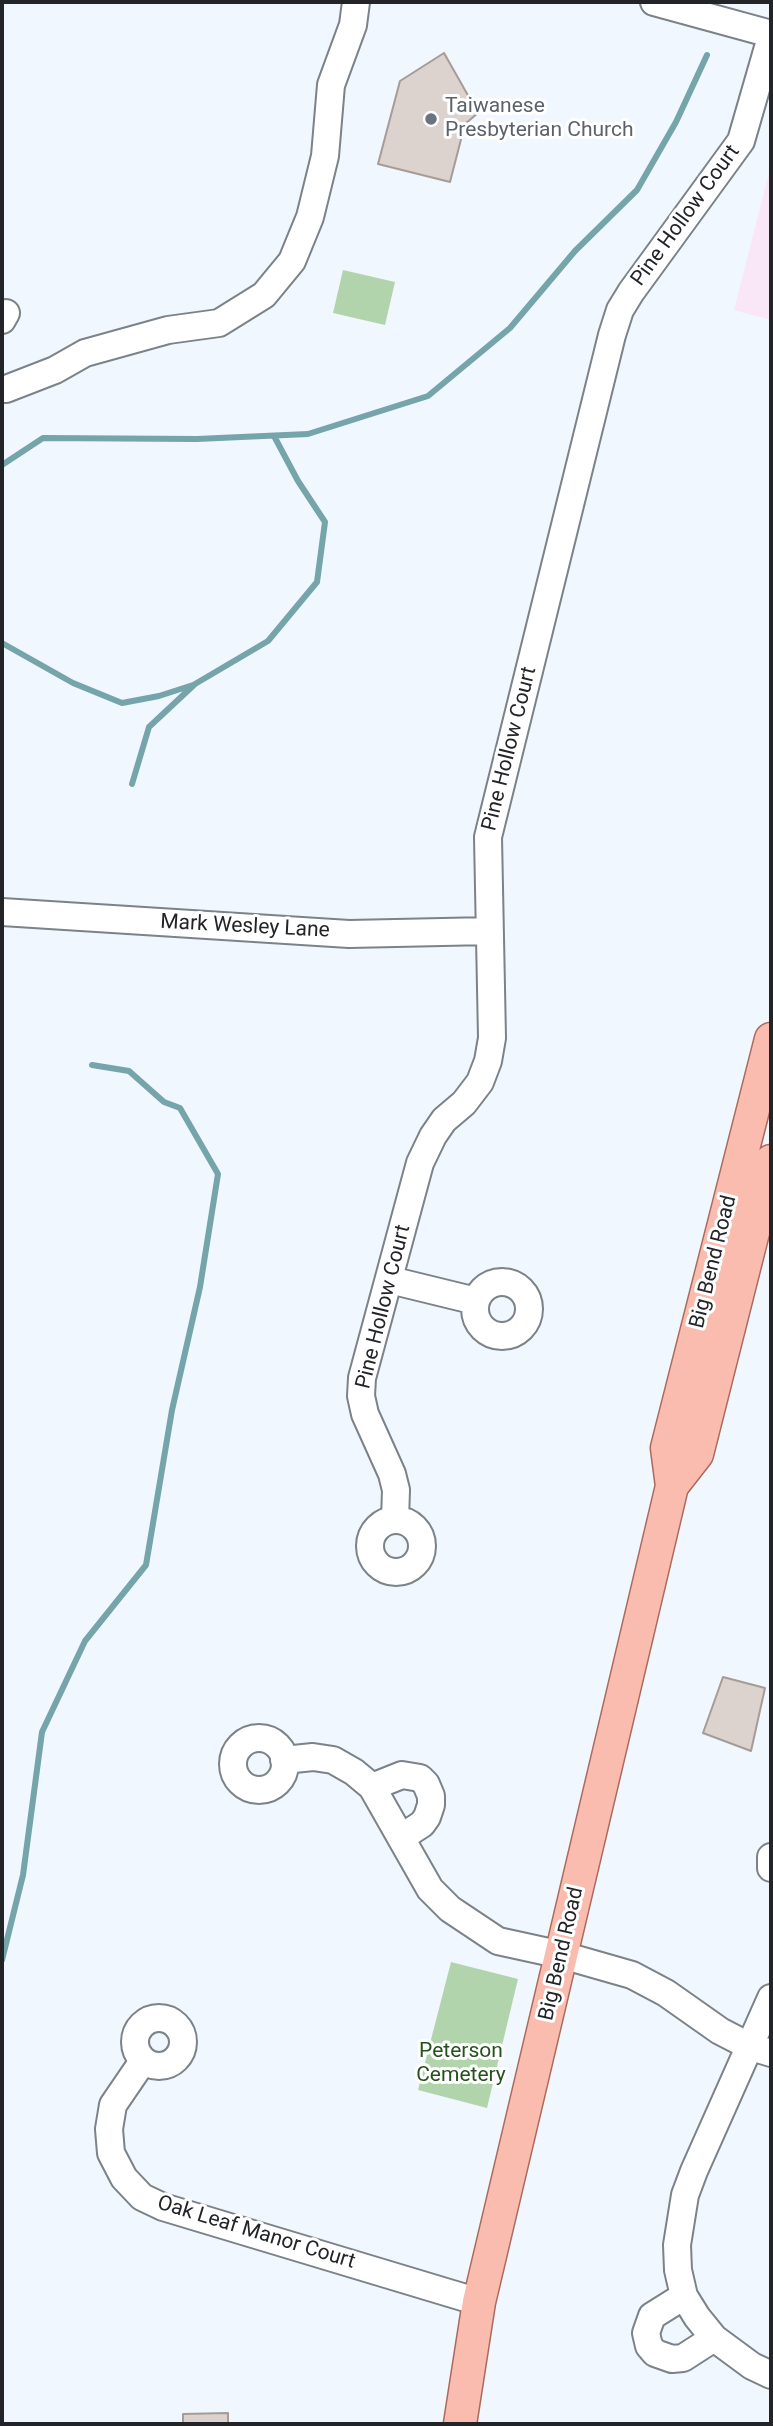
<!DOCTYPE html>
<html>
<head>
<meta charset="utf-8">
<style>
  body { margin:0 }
  #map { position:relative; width:773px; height:2426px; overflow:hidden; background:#f0f7fe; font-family:Roboto,sans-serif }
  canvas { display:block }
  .frame { position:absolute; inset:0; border:4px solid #222427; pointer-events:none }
</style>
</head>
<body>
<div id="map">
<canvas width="773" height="2426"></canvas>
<div class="frame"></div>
</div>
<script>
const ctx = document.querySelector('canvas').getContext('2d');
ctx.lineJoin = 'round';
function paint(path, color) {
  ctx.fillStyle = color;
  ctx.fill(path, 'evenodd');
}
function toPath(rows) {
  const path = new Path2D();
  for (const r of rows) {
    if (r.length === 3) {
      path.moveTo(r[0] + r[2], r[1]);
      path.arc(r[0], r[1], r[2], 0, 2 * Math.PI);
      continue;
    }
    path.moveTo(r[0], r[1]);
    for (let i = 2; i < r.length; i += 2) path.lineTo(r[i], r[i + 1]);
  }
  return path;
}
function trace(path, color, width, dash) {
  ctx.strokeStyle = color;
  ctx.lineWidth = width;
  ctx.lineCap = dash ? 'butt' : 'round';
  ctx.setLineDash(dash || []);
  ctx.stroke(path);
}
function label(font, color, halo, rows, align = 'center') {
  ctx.font = font + ' Roboto,sans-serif';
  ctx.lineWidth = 6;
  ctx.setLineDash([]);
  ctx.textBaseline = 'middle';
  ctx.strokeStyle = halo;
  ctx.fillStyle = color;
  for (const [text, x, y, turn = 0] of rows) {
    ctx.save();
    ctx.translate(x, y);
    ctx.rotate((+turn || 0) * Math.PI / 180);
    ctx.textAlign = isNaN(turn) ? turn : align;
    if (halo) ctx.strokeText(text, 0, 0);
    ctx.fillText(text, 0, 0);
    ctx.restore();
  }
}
const education = toPath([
  [771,165,771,320,734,310]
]);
const green = toPath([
  [343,270,395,282,385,325,333,313],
  [451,1962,518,1979,487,2108,418,2090]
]);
const stream = toPath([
  [2,465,43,438,197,439,308,434,428,396,510,328,575,251,637,190,676,122,707,55],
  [2,643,73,683,122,703,159,696,193,685],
  [132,784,149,727,195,684,268,641,317,582,325,522,298,481,274,436],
  [2,1960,23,1875,42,1732,85,1641,146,1565,172,1410,200,1287,218,1174,180,1108,164,1102,129,1071,92,1065]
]);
const building = toPath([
  [444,53,478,113,465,124,450,182,378,164,400,81,444,53],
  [723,1677,765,1688,751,1751,703,1733,723,1677],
  [228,2413,228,2424,183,2424,183,2414,228,2413]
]);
const minor = toPath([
  [654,2,771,34],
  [2,320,6,313],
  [2,389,6,389,55,370,85,353,168,330,219,323,264,295,292,261,310,217,325,156,331,85,353,25,356,2],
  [2,912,349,934,489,931],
  [390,1280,476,1301],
  [502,1309,27],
  [395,1520,396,1490,392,1474,365,1414,361,1396,362,1378,420,1163,433,1136,444,1120,464,1103,480,1082,488,1061,492,1038,488,837,612,335,620,310,631,292,741,141,771,37],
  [396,1546,26],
  [259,1764,26],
  [284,1760,313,1757,333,1760,354,1772,372,1787,430,1889,450,1909,498,1941,562,1955,632,1975,666,1993,720,2031,751,2047,771,2053],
  [372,1787,402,1775,420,1778,426,1784,431,1796,431,1805,427,1817,422,1824,402,1837],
  [771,1857,771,1868],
  [771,1998,694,2171,685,2195,677,2245,678,2270,684,2296,697,2317,714,2338,752,2366,771,2375],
  [159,2042,24],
  [143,2061,113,2105,109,2129,111,2153,124,2178,142,2197,163,2207,479,2302],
  [684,2296,652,2316,646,2333,649,2346,655,2353,672,2359,683,2358,714,2338]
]);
const major = toPath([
  [672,1486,697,1454,771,1161],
  [460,2424,479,2302,672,1486,667,1448,771,1039]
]);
const markers = [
  [431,119,7,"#6b7280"]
];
const worshipNames = [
  ["Taiwanese",445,107],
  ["Presbyterian Church",445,131]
];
const streetNames = [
  ["Pine Hollow Court",686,216,-54],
  ["Pine Hollow Court",510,749,-76],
  ["Mark Wesley Lane",245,927,3],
  ["Big Bend Road",714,1262,-76],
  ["Pine Hollow Court",384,1307,-76],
  ["Big Bend Road",562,1954,-77],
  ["Oak Leaf Manor Court",256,2233,17]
];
const parkNames = [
  ["Peterson",461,2052],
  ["Cemetery",461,2076]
];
paint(education, '#f9e6f6');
paint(green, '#b2d4ac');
trace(stream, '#75a4ab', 6);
paint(building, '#dcd2ce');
trace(building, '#a59c98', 2);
trace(minor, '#7b8288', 30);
trace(major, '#ab6a5c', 35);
trace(minor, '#fff', 26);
trace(major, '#f9bcae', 32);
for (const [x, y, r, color] of markers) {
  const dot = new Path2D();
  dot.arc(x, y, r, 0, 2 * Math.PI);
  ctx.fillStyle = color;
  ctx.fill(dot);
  trace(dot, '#fff', 2.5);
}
label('21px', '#5b616d', '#fff', worshipNames, 'left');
label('21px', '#222427', '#fff', streetNames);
label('21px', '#24521c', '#fff', parkNames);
</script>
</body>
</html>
